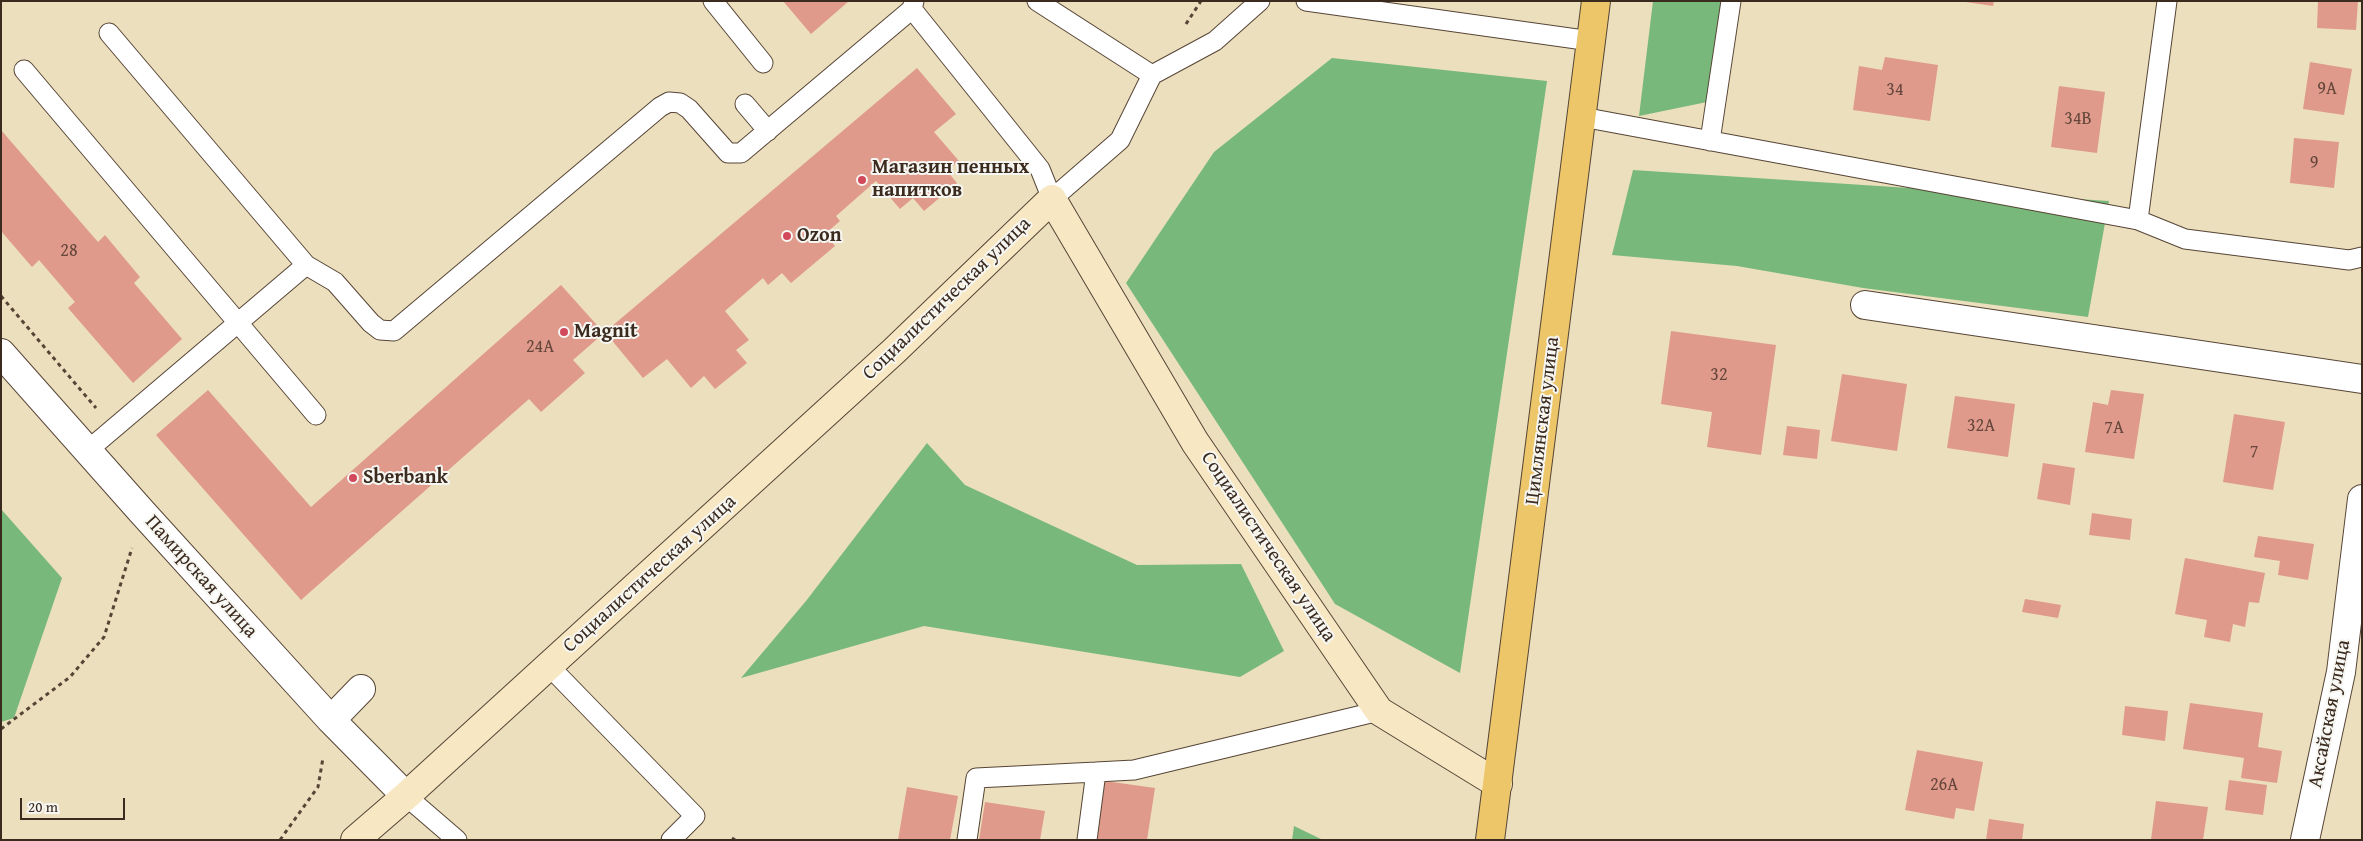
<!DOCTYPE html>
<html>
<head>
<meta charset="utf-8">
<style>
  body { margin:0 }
  #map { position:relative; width:2363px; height:841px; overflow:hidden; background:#ecdfbd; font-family:"Gentium Book Plus",serif }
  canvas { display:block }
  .frame { position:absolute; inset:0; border:2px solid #3b2a1e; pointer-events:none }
  .scale { position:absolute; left:20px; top:798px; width:105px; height:22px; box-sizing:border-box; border:2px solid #3b2a1e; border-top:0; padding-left:6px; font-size:15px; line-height:18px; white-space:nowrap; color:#3b2a1e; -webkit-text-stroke:4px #f6f6f2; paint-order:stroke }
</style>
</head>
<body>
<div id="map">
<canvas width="2363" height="841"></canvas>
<div class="frame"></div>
<div class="scale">20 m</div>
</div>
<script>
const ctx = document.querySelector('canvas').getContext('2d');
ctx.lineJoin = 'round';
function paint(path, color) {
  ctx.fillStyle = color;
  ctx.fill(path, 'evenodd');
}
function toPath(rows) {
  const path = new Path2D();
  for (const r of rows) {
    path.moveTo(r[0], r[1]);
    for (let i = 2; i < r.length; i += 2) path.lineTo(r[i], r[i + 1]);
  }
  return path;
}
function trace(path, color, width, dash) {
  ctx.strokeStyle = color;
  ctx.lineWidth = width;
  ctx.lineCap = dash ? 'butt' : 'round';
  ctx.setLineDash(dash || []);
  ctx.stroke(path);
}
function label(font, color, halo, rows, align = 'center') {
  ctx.font = font + ' "Gentium Book Plus",serif';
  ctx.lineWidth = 4;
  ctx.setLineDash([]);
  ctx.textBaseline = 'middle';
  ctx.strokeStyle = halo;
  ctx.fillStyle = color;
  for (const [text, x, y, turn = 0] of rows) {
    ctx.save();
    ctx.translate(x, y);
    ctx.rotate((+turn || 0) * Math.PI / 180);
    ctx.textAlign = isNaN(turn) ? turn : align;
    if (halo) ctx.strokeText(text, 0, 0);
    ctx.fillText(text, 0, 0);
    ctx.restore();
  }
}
const forest = toPath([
  [1653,1,1724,1,1707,102,1639,116],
  [1332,58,1547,81,1460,673,1335,604,1126,283,1214,152],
  [1633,170,2109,201,2088,317,1863,288,1737,266,1612,255],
  [927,443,965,485,1137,565,1241,564,1284,651,1240,677,924,626,741,678,806,601],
  [1,509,62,578,14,718,1,722],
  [1294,826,1323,840,1292,840]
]);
const building = toPath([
  [783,1,849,1,811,34],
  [1959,1,1994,1,1993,6],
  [2318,1,2358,1,2356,30,2317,28],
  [1885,57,1938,65,1930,121,1853,110,1859,66,1882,70],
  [2310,62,2352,69,2344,115,2303,109],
  [917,68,956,114,934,132,959,161,947,171,957,183,924,211,913,198,900,209,876,181,836,216,840,221,825,234,835,246,791,283,782,273,768,285,763,278,725,311,749,340,736,350,747,363,715,389,704,376,691,388,667,359,643,378,605,332],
  [2059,86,2105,92,2097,153,2051,147],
  [1,130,98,242,105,235,140,277,134,283,182,339,133,383,68,308,75,302,39,260,32,267,1,231],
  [2294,138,2339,142,2334,188,2290,183],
  [561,285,604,333,573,360,585,373,541,412,529,399,301,600,156,435,208,390,311,507],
  [1671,331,1776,345,1761,455,1707,447,1712,412,1661,404],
  [1842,374,1907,384,1897,451,1831,441],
  [2111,390,2144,394,2134,459,2085,452,2093,402,2108,405],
  [1955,396,2015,404,2008,457,1947,448],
  [2234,414,2285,422,2273,490,2223,482],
  [1787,426,1820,430,1817,459,1783,455],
  [2043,463,2075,468,2070,505,2037,499],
  [2092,513,2132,519,2130,540,2089,535],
  [2258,536,2314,544,2308,580,2278,575,2280,561,2254,557],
  [2185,558,2265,573,2259,603,2249,602,2245,627,2233,624,2230,642,2204,637,2207,620,2175,614],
  [2025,599,2061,605,2058,618,2022,612],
  [2190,703,2263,713,2258,747,2282,751,2277,783,2241,778,2244,758,2183,749],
  [2125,706,2168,711,2165,741,2122,735],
  [1917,750,1983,762,1974,811,1956,808,1954,819,1905,810],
  [2229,780,2267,785,2263,815,2225,810],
  [1105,781,1155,788,1147,840,1096,840],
  [907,787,958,796,950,840,898,840],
  [2156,801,2208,807,2203,840,2151,840],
  [985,802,1045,811,1040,840,979,840],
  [1989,819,2024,824,2022,840,1986,840]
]);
const path = toPath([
  [1186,24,1201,1],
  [1,296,96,408],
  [1,729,70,677,104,637,132,548],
  [732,838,735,840],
  [280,840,318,787,323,758]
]);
const lane = toPath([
  [713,1,763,63],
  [914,1,912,9,1040,169,1052,199,1120,140,1152,75],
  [1037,1,1152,75,1215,41,1260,1],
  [1306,1,1591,41],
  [24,70,316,415],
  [745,104,768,131],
  [1582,117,2138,220,2185,239,2349,260,2362,257],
  [1710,141,1731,1],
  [2138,220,2167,1],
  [306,265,335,282,371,323,380,330,394,331,660,107,669,102,680,103,689,109,728,153,741,153,912,9],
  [87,451,306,265,109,33],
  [549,666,695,816,671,840],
  [406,796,457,840],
  [967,840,976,778,1096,772],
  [1087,840,1096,772,1134,770,1379,711]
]);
const street = toPath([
  [1865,305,2362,379],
  [1,353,142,512,331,720,406,796],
  [331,720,361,689],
  [2305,840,2341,672,2362,499]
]);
const secondary = toPath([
  [355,840,406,796,894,351,1052,199,1195,442,1379,711,1498,784]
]);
const primary = toPath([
  [1490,840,1596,1]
]);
const markers = [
  [862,180,5,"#d1495b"],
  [787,236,5,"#d1495b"],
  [564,332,5,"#d1495b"],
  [353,478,5,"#d1495b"]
];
const numberNames = [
  ["9А",2327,89],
  ["34",1895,90],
  ["34В",2078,119],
  ["9",2314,163],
  ["28",69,251],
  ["24А",540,347],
  ["32",1719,375],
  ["32А",1981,426],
  ["7А",2114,428],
  ["7",2254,452],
  ["26А",1944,785]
];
const poiNames = [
  ["Магазин пенных",872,168],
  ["напитков",872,191],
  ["Ozon",797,236],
  ["Magnit",574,332],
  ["Sberbank",363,478]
];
const streetNames = [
  ["Социалистическая улица",947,299,-44],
  ["Цимлянская улица",1543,421,-83],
  ["Социалистическая улица",1268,547,56],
  ["Социалистическая улица",650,574,-42],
  ["Памирская улица",201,577,48],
  ["Аксайская улица",2330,714,-79]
];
paint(forest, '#78b97b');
paint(building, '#df9a8c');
trace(lane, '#564536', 21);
trace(street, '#564536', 30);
trace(secondary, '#564536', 30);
trace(primary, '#564536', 30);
trace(path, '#564536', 3, [4, 4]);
trace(lane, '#fff', 19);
trace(street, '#fff', 28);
trace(secondary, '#f7e8c3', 28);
trace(primary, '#ecc669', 28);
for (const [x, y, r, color] of markers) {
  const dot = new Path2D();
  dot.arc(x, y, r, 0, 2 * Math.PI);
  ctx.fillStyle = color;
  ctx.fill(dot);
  trace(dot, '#f6f6f2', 2);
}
label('18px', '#64463a', null, numberNames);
label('bold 20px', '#3b2a1e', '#f6f6f2', poiNames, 'left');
label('20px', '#3b2a1e', '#f6f6f2', streetNames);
</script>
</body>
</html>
